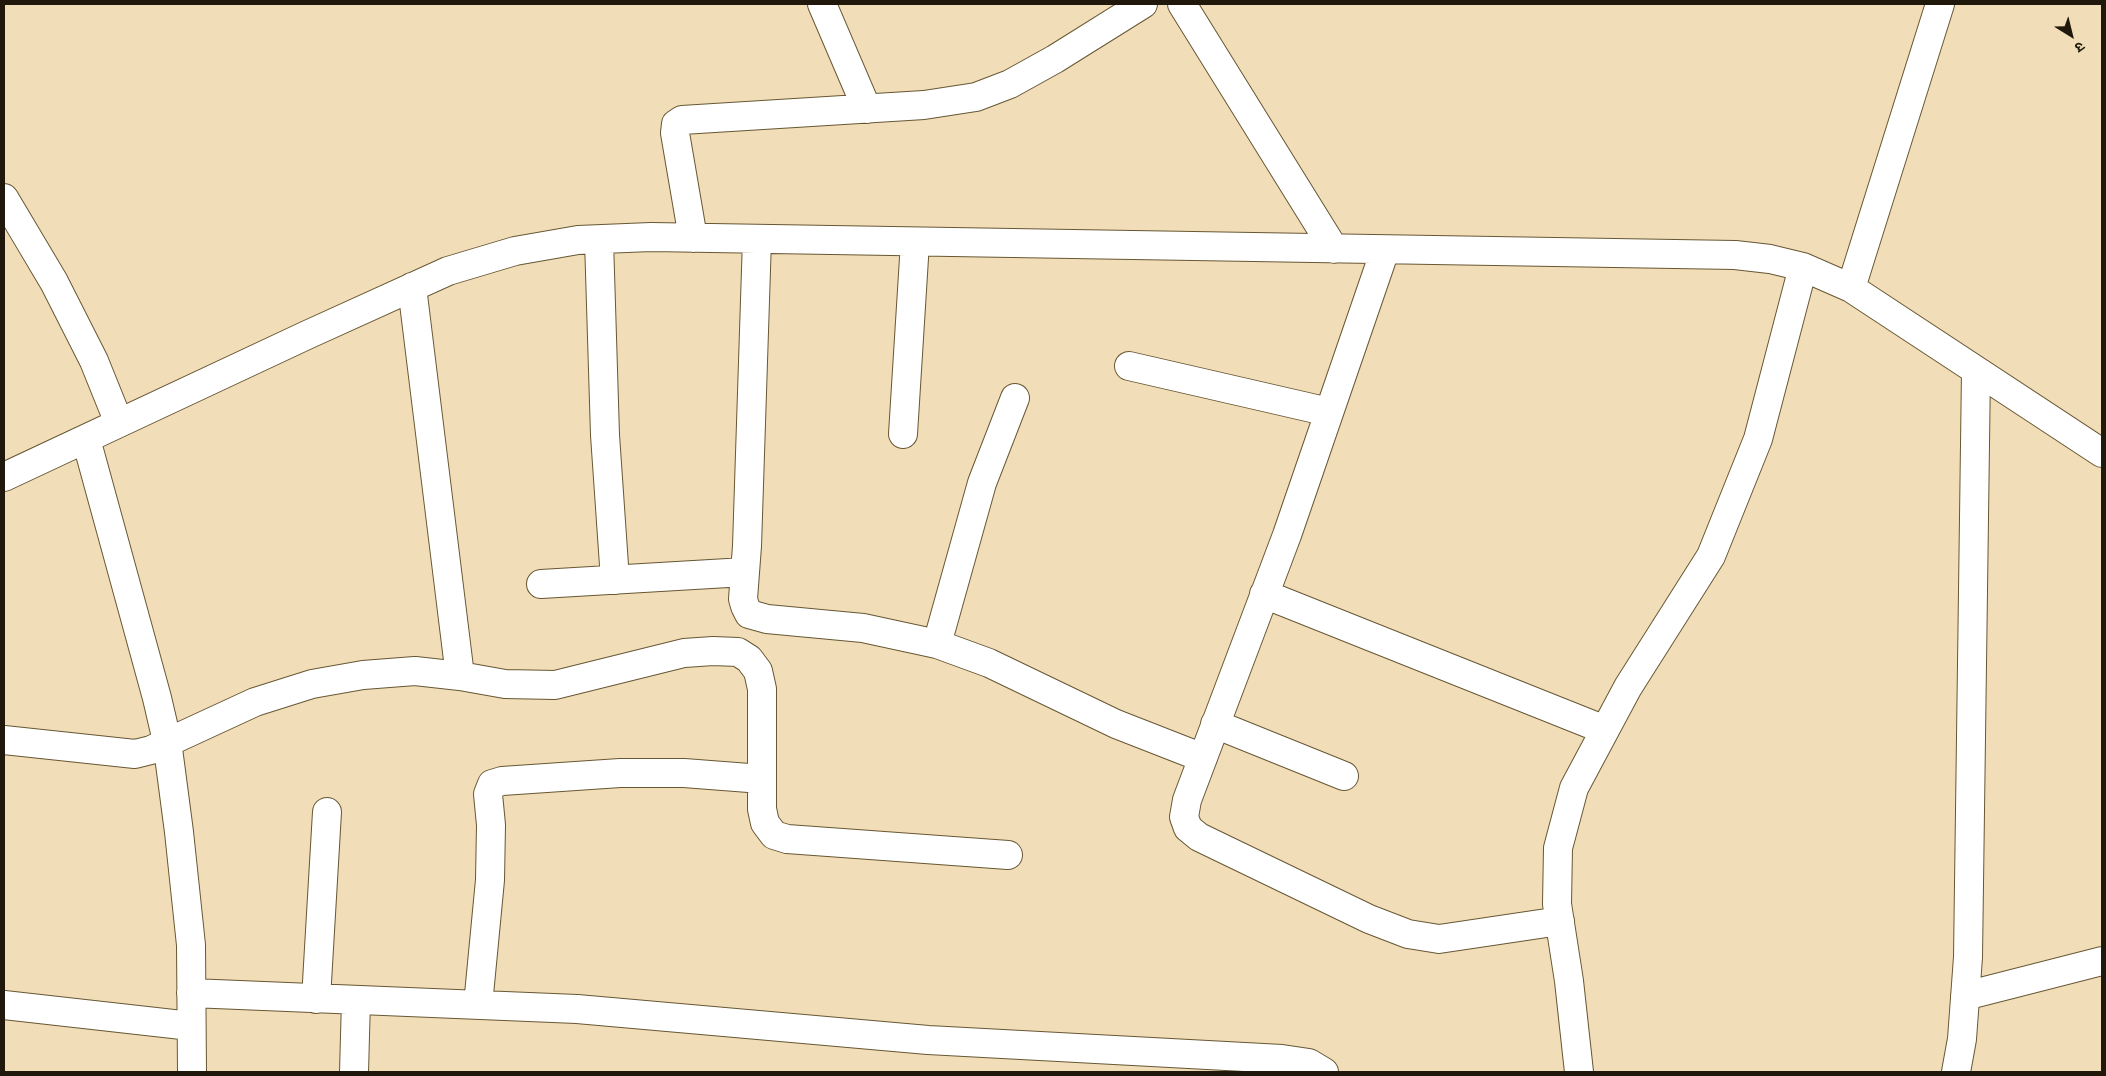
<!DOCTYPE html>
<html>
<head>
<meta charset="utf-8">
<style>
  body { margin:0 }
  #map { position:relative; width:2106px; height:1076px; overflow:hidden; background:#f1deb8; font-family:"PT Sans","Noto Sans Devanagari",sans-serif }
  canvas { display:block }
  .frame { position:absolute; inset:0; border:5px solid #20190b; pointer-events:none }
  .north { position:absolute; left:2046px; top:10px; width:50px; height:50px; -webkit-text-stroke:4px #f1deb8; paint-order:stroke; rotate:144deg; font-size:14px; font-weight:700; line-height:20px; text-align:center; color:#20190b }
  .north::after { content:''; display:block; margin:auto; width:18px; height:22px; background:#20190b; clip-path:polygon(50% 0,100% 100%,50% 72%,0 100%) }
</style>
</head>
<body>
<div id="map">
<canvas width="2106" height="1076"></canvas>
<div class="frame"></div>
<div class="north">उ</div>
</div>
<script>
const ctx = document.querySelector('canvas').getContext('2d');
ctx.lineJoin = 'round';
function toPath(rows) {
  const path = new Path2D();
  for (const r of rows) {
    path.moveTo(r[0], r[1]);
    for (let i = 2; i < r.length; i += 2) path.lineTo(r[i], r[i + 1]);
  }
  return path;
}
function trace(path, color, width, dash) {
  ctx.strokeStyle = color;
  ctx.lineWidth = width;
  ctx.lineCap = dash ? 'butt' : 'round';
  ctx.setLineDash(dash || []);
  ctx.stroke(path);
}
const minor = toPath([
  [822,4,867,109],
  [1182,4,1334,249],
  [4,198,54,282,94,361,119,423],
  [693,238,675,133,676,124,682,120,924,105,976,97,1010,84,1055,59,1143,4],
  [757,239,747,546,743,599,745,606,749,614,767,619,863,628,937,644,989,663,1116,724,1203,758],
  [599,240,605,435,615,580],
  [1385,250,1287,535,1187,800,1184,817,1188,828,1199,837,1369,919,1408,934,1439,939,1560,921],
  [412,287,460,676],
  [1851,288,1940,4],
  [1129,366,1329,412],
  [903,434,915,242],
  [86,439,157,698,167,741,179,832,191,945,192,1072],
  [4,477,307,335,448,271,515,251,578,240,651,237,1735,255,1770,259,1803,267,1851,288,2102,453],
  [541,584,745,572],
  [1264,594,1605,730],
  [937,644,982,483,1015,398],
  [1215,724,1344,776],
  [4,740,135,754,151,750,255,702,312,684,363,675,415,671,460,676,505,684,555,685,684,653,713,651,738,652,749,659,758,671,762,689,762,809,765,823,774,835,787,839,1008,855],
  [191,993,577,1009,928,1040,1282,1059,1309,1063,1324,1072],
  [1965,996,2102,961],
  [316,999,327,812],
  [4,1005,191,1026],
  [478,1005,490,880,491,825,488,794,492,784,502,781,620,773,684,773,762,779],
  [354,1072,356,1000],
  [1579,1072,1569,981,1557,904,1558,848,1574,788,1628,687,1711,556,1758,439,1803,267],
  [1956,1072,1962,1039,1968,957,1976,371]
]);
trace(minor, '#675734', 30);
trace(minor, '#fff', 28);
</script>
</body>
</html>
